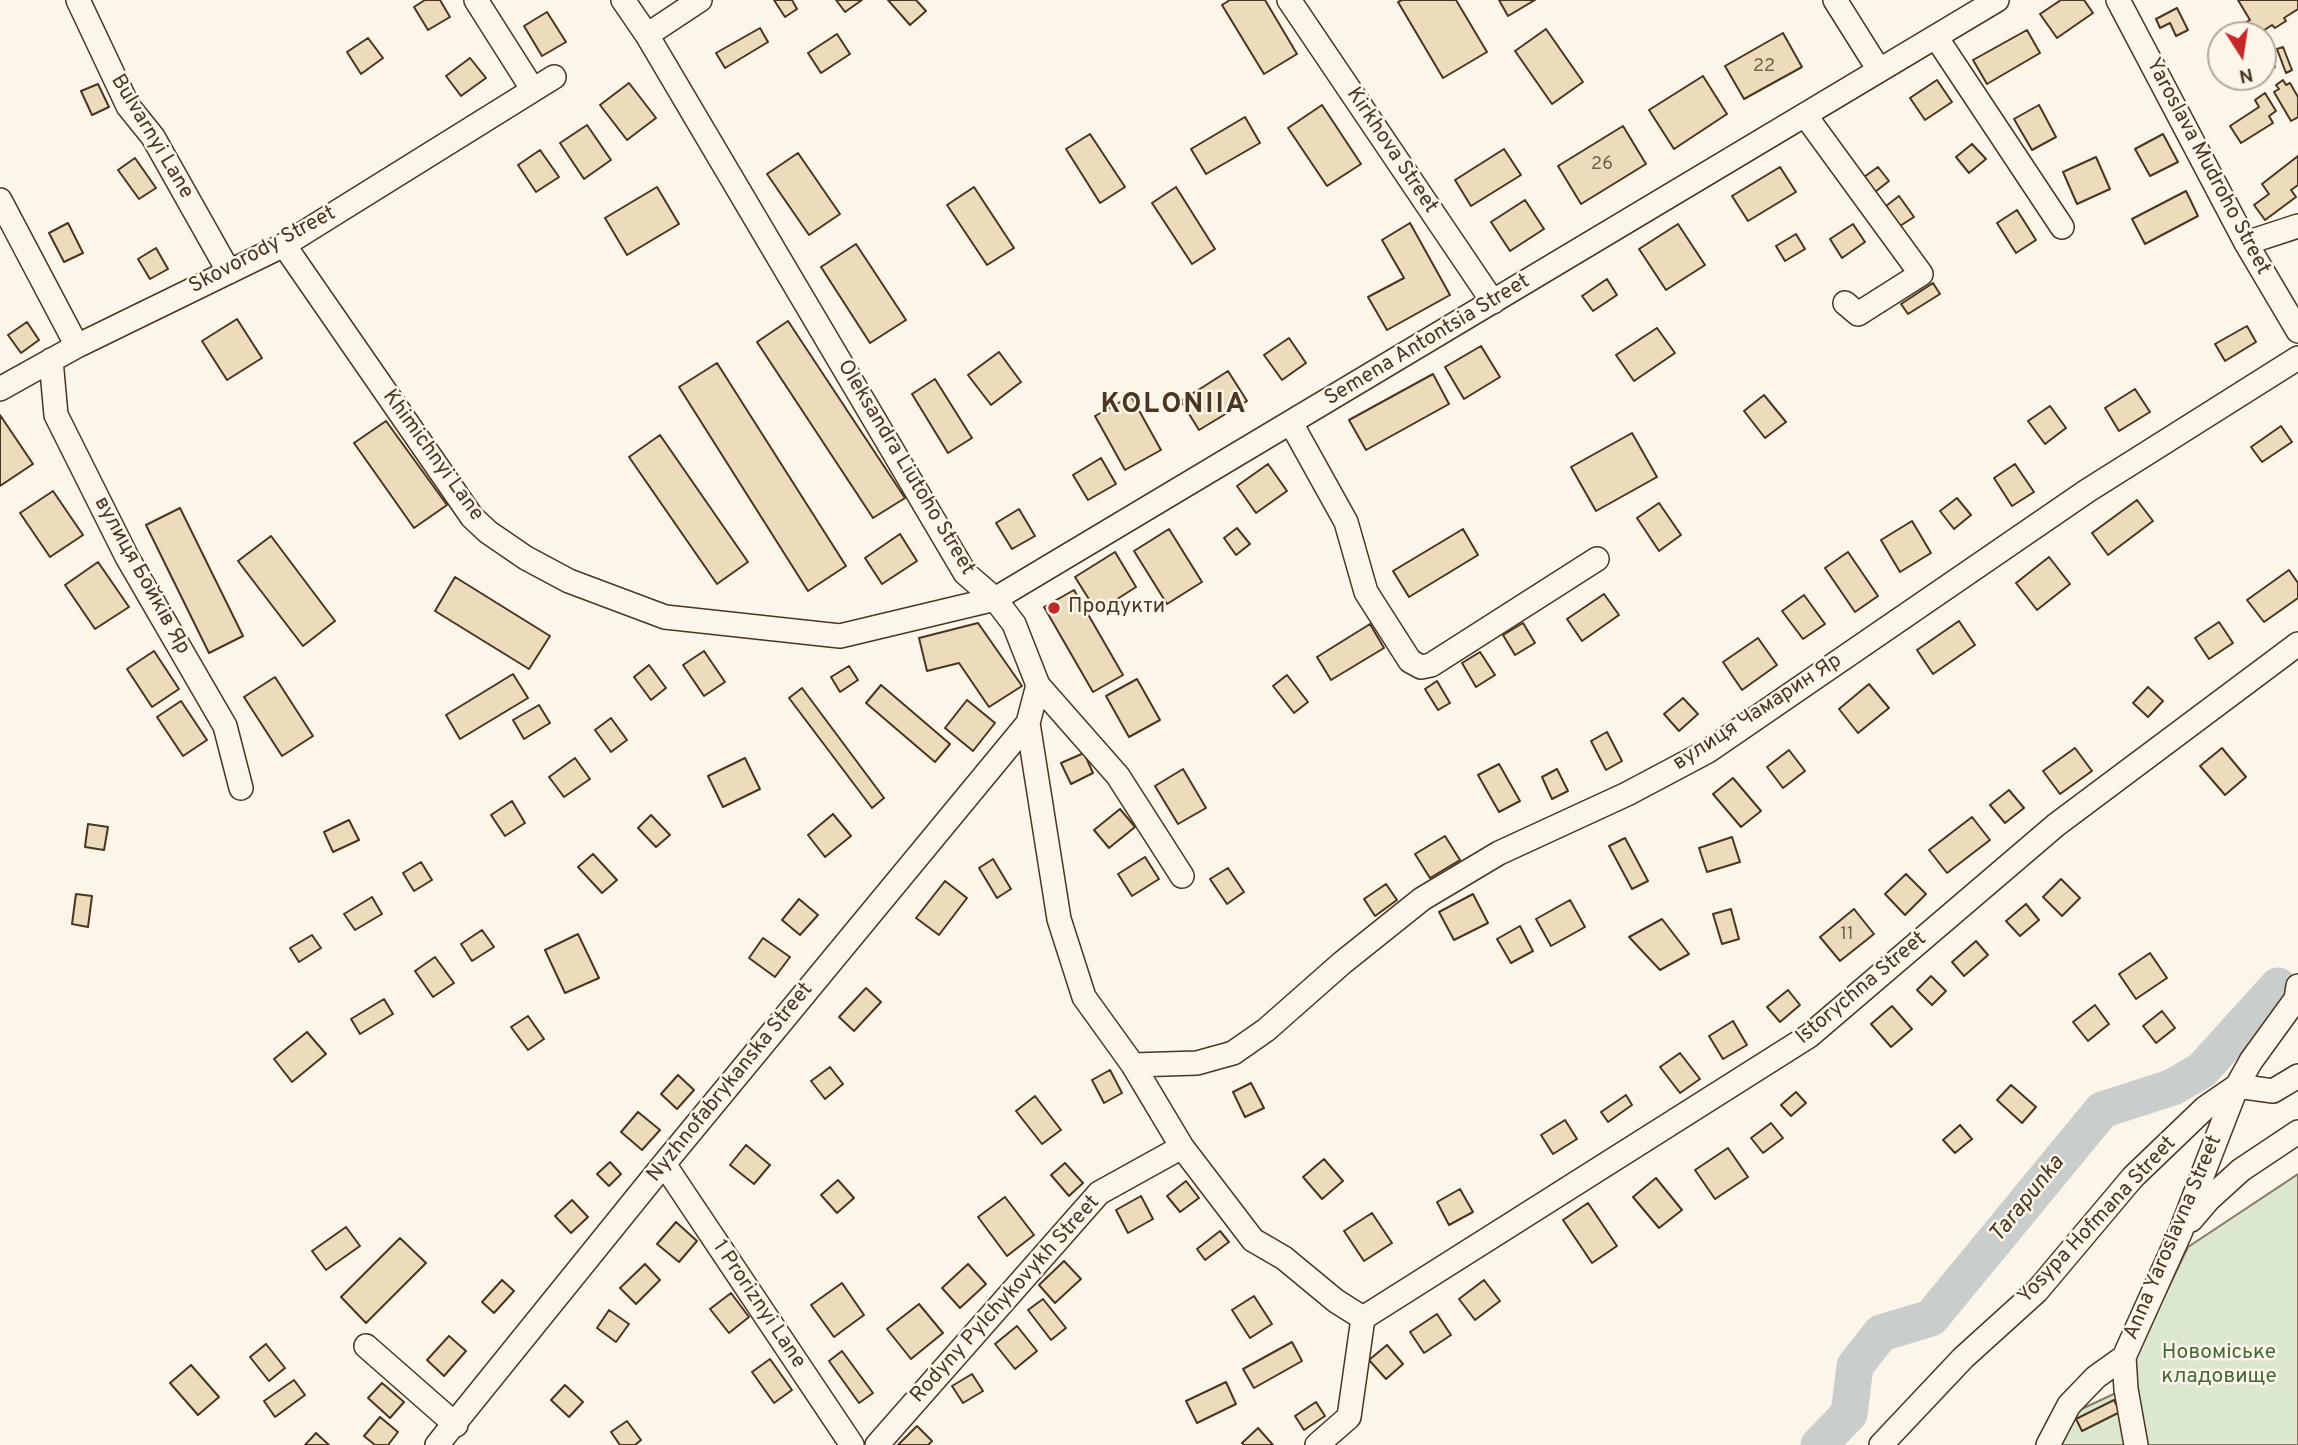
<!DOCTYPE html>
<html>
<head>
<meta charset="utf-8">
<style>
  body { margin:0 }
  #map { position:relative; width:2298px; height:1445px; overflow:hidden; background:#fbf6e9; font-family:Overpass,sans-serif }
  canvas { display:block }
  .north { position:absolute; left:2207px; top:21px; width:70px; height:70px; box-sizing:border-box; background:#fbf6e9; border:2px solid #b4a999; border-radius:50%; rotate:168deg; font-size:19px; font-weight:700; line-height:28px; text-align:center; color:#4a3520 }
  .north::after { content:''; display:block; margin:auto; width:24px; height:32px; background:#c62828; clip-path:polygon(50% 0,100% 100%,50% 72%,0 100%) }
</style>
</head>
<body>
<div id="map">
<canvas width="2298" height="1445"></canvas>
<div class="north">N</div>
</div>
<script>
const ctx = document.querySelector('canvas').getContext('2d');
ctx.lineJoin = 'round';
function paint(path, color) {
  ctx.fillStyle = color;
  ctx.fill(path, 'evenodd');
}
function toPath(rows) {
  const path = new Path2D();
  for (const r of rows) {
    path.moveTo(r[0], r[1]);
    for (let i = 2; i < r.length; i += 2) path.lineTo(r[i], r[i + 1]);
  }
  return path;
}
function trace(path, color, width, dash) {
  ctx.strokeStyle = color;
  ctx.lineWidth = width;
  ctx.lineCap = dash ? 'butt' : 'round';
  ctx.setLineDash(dash || []);
  ctx.stroke(path);
}
function label(font, color, halo, rows, align = 'center') {
  ctx.font = font + ' Overpass,sans-serif';
  ctx.lineWidth = 5;
  ctx.setLineDash([]);
  ctx.textBaseline = 'middle';
  ctx.strokeStyle = halo;
  ctx.fillStyle = color;
  for (const [text, x, y, turn = 0] of rows) {
    ctx.save();
    ctx.translate(x, y);
    ctx.rotate((+turn || 0) * Math.PI / 180);
    ctx.textAlign = isNaN(turn) ? turn : align;
    if (halo) ctx.strokeText(text, 0, 0);
    ctx.fillText(text, 0, 0);
    ctx.restore();
  }
}
const green = toPath([
  [2298,1174,2298,1445,2057,1445,2071,1414,2118,1392,2188,1247,2298,1174]
]);
const river = toPath([
  [1819,1445,1849,1414,1855,1366,1881,1333,1931,1318,2102,1110,2173,1087,2202,1070,2278,986]
]);
const building = toPath([
  [425,0,440,0,450,17,428,30,414,7,425,0],
  [774,0,792,0,797,9,785,17,774,0],
  [836,0,862,0,845,12,836,0],
  [888,0,916,0,926,11,910,25,888,0],
  [1230,0,1265,0,1297,54,1264,74,1222,5,1230,0],
  [1402,0,1456,0,1487,52,1443,78,1398,2,1402,0],
  [1499,0,1535,0,1508,16,1499,0],
  [2061,0,2084,0,2093,13,2057,38,2040,14,2061,0],
  [2238,0,2298,0,2298,9,2284,18,2286,21,2275,28,2272,25,2257,35,2247,35,2241,25,2250,20,2238,0],
  [2177,8,2188,30,2176,36,2170,23,2160,28,2156,19,2177,8],
  [547,12,566,42,542,56,524,26,547,12],
  [760,28,768,42,725,68,716,53,760,28],
  [1546,29,1583,82,1552,104,1515,51,1546,29],
  [2027,30,2040,53,1987,84,1973,60,2027,30],
  [1783,33,1802,67,1744,99,1725,66,1783,33],
  [837,34,850,54,821,73,808,53,837,34],
  [368,38,383,58,361,74,347,52,368,38],
  [2283,47,2292,70,2286,73,2277,49,2283,47],
  [2270,54,2275,67,2263,73,2263,57,2270,54],
  [470,58,486,78,461,96,446,76,470,58],
  [1703,76,1727,114,1674,149,1649,110,1703,76],
  [1937,80,1952,102,1925,120,1910,98,1937,80],
  [2283,80,2286,85,2290,83,2298,97,2298,117,2291,121,2274,92,2279,89,2276,85,2283,80],
  [629,83,656,118,627,140,600,105,629,83],
  [98,84,109,107,92,115,81,91,98,84],
  [2265,93,2276,111,2269,116,2273,123,2241,143,2230,126,2259,107,2255,100,2265,93],
  [1322,105,1361,164,1327,186,1288,128,1322,105],
  [2039,105,2056,137,2032,150,2014,119,2039,105],
  [1245,117,1260,143,1206,174,1191,149,1245,117],
  [587,125,611,160,584,179,560,143,587,125],
  [1623,126,1646,164,1581,204,1558,166,1623,126],
  [1090,134,1125,187,1100,203,1066,149,1090,134],
  [2163,134,2178,162,2150,176,2135,149,2163,134],
  [1972,144,1986,159,1969,173,1956,157,1972,144],
  [1504,149,1521,175,1471,206,1455,180,1504,149],
  [540,150,559,177,536,192,518,165,540,150],
  [798,153,840,214,809,235,767,174,798,153],
  [2298,156,2298,185,2291,190,2296,197,2265,220,2254,205,2269,194,2262,184,2298,156],
  [2096,157,2110,189,2077,204,2063,172,2096,157],
  [135,158,156,188,139,199,118,170,135,158],
  [1780,167,1796,192,1748,221,1732,196,1780,167],
  [1878,167,1889,181,1875,192,1864,177,1878,167],
  [657,187,679,224,627,255,605,218,657,187],
  [974,187,1014,248,987,265,947,205,974,187],
  [1176,187,1215,249,1192,264,1152,203,1176,187],
  [2186,191,2198,216,2145,244,2132,219,2186,191],
  [1899,196,1914,217,1900,226,1886,206,1899,196],
  [1525,200,1544,229,1510,251,1491,222,1525,200],
  [2017,210,2036,240,2016,253,1997,223,2017,210],
  [68,223,83,253,64,262,49,233,68,223],
  [1410,223,1450,295,1387,330,1368,297,1404,278,1382,240,1410,223],
  [1678,224,1705,265,1666,290,1639,249,1678,224],
  [1853,224,1865,242,1842,258,1830,239,1853,224],
  [1796,234,1805,249,1785,261,1776,246,1796,234],
  [856,244,906,320,870,343,821,267,856,244],
  [156,248,168,269,150,279,138,259,156,248],
  [1607,279,1617,295,1593,311,1582,296,1607,279],
  [1933,283,1940,294,1908,314,1901,304,1933,283],
  [237,319,262,358,227,380,202,341,237,319],
  [788,321,905,498,873,518,757,342,788,321],
  [27,322,39,340,21,353,8,335,27,322],
  [2247,326,2256,342,2225,361,2215,344,2247,326],
  [1657,328,1675,353,1634,381,1616,355,1657,328],
  [1289,338,1306,363,1282,380,1264,355,1289,338],
  [1481,346,1500,377,1464,399,1445,367,1481,346],
  [999,352,1021,382,991,405,968,375,999,352],
  [717,363,846,566,808,591,679,387,717,363],
  [1228,371,1247,401,1199,430,1181,401,1228,371],
  [1433,374,1449,404,1366,450,1349,420,1433,374],
  [935,379,972,438,948,453,912,394,935,379],
  [2135,389,2150,412,2119,431,2105,408,2135,389],
  [1764,395,1786,422,1765,438,1744,411,1764,395],
  [1131,396,1161,450,1125,470,1095,416,1131,396],
  [2050,406,2066,428,2045,444,2028,421,2050,406],
  [0,415,33,464,0,486,0,415],
  [386,421,447,505,414,528,354,443,386,421],
  [2281,426,2292,442,2262,462,2251,447,2281,426],
  [1632,433,1657,477,1596,511,1571,467,1632,433],
  [660,435,748,562,717,584,629,457,660,435],
  [1101,458,1116,484,1088,500,1073,475,1101,458],
  [1268,464,1287,491,1256,513,1237,486,1268,464],
  [2015,464,2034,492,2012,506,1994,478,2015,464],
  [53,491,83,535,50,557,20,513,53,491],
  [1957,498,1971,515,1954,529,1940,511,1957,498],
  [2137,500,2153,521,2108,555,2092,533,2137,500],
  [1659,503,1681,535,1659,551,1637,518,1659,503],
  [180,508,243,636,209,653,146,525,180,508],
  [1019,509,1035,536,1012,549,996,523,1019,509],
  [1912,521,1931,553,1900,572,1881,540,1912,521],
  [1237,528,1250,544,1236,555,1224,538,1237,528],
  [1169,529,1202,582,1167,604,1134,551,1169,529],
  [1463,529,1478,555,1409,597,1393,571,1463,529],
  [900,534,917,561,882,584,865,558,900,534],
  [271,536,335,621,303,646,238,561,271,536],
  [1115,552,1136,587,1097,612,1075,577,1115,552],
  [1848,552,1878,596,1855,612,1825,568,1848,552],
  [2049,557,2070,584,2037,610,2016,583,2049,557],
  [98,562,129,607,95,629,65,585,98,562],
  [2289,570,2298,583,2298,598,2264,622,2247,600,2289,570],
  [455,577,550,636,529,669,435,611,455,577],
  [1074,590,1123,675,1093,692,1044,607,1074,590],
  [1604,594,1619,615,1582,641,1567,619,1604,594],
  [1804,595,1825,624,1803,639,1782,611,1804,595],
  [1959,621,1975,645,1933,674,1917,650,1959,621],
  [2219,622,2233,643,2209,659,2195,638,2219,622],
  [978,623,1022,686,989,707,959,663,927,671,919,638,978,623],
  [1523,623,1535,643,1515,655,1503,635,1523,623],
  [1370,624,1384,648,1331,680,1317,657,1370,624],
  [1758,638,1777,665,1742,690,1723,662,1758,638],
  [154,651,179,689,152,707,127,669,154,651],
  [704,651,725,682,704,696,683,665,704,651],
  [1480,652,1495,675,1476,687,1462,663,1480,652],
  [649,665,666,688,651,700,634,677,649,665],
  [849,666,858,680,840,692,831,677,849,666],
  [513,674,528,698,460,739,446,715,513,674],
  [1287,675,1308,702,1294,713,1273,686,1287,675],
  [275,677,313,736,282,756,244,697,275,677],
  [1137,679,1160,720,1129,737,1106,696,1137,679],
  [1437,681,1450,703,1438,710,1425,689,1437,681],
  [1869,684,1889,708,1858,733,1839,709,1869,684],
  [881,685,950,744,935,762,866,703,881,685],
  [2148,687,2163,701,2148,717,2133,703,2148,687],
  [802,688,884,798,872,808,789,698,802,688],
  [1683,698,1698,714,1679,731,1664,714,1683,698],
  [967,700,995,723,973,751,945,728,967,700],
  [181,701,207,740,183,756,157,717,181,701],
  [539,705,550,723,524,739,513,720,539,705],
  [611,718,627,740,611,752,595,730,611,718],
  [1607,732,1622,761,1606,770,1591,741,1607,732],
  [2075,748,2092,771,2060,794,2043,771,2075,748],
  [2222,748,2246,777,2225,795,2200,766,2222,748],
  [1789,750,1805,771,1783,788,1767,767,1789,750],
  [1084,753,1093,773,1071,784,1061,763,1084,753],
  [575,758,590,779,564,797,549,777,575,758],
  [745,758,760,789,723,807,708,776,745,758],
  [1499,764,1520,801,1499,812,1478,775,1499,764],
  [1183,769,1206,808,1178,824,1155,786,1183,769],
  [1557,769,1568,791,1552,799,1542,777,1557,769],
  [1733,778,1761,811,1741,827,1713,794,1733,778],
  [2009,790,2024,808,2005,823,1990,805,2009,790],
  [512,801,525,823,505,836,491,815,512,801],
  [1120,809,1135,827,1109,848,1094,830,1120,809],
  [833,814,851,836,825,857,808,835,833,814],
  [651,815,670,835,656,847,638,828,651,815],
  [1972,817,1990,840,1947,873,1929,850,1972,817],
  [349,820,359,840,333,852,324,832,349,820],
  [88,824,108,827,104,850,85,847,88,824],
  [1445,836,1460,860,1430,878,1415,854,1445,836],
  [1732,837,1740,862,1707,872,1699,848,1732,837],
  [1625,838,1648,881,1632,889,1609,846,1625,838],
  [593,854,617,880,602,893,578,867,593,854],
  [1145,857,1159,879,1132,896,1118,874,1145,857],
  [993,859,1011,889,997,898,979,868,993,859],
  [421,862,432,880,414,891,403,873,421,862],
  [1228,868,1244,892,1227,904,1210,879,1228,868],
  [1906,874,1926,894,1905,915,1885,894,1906,874],
  [2061,879,2080,898,2062,916,2043,897,2061,879],
  [945,881,967,898,939,935,916,918,945,881],
  [1386,884,1397,900,1375,916,1364,899,1386,884],
  [76,894,92,896,88,927,72,924,76,894],
  [1473,894,1488,923,1454,940,1439,912,1473,894],
  [372,897,382,914,355,930,344,914,372,897],
  [799,899,818,915,800,935,782,920,799,899],
  [1570,900,1585,927,1551,946,1536,919,1570,900],
  [2026,904,2039,920,2020,936,2006,921,2026,904],
  [1731,909,1739,939,1722,944,1713,914,1731,909],
  [1854,909,1874,934,1840,961,1820,937,1854,909],
  [1662,919,1689,954,1660,970,1629,937,1662,919],
  [1520,926,1533,951,1511,963,1497,939,1520,926],
  [482,930,494,947,472,961,461,944,482,930],
  [578,934,599,978,565,993,545,950,578,934],
  [312,935,321,948,299,962,290,948,312,935],
  [763,938,790,957,775,977,749,958,763,938],
  [1976,941,1988,955,1964,976,1952,962,1976,941],
  [2150,953,2167,978,2136,999,2119,974,2150,953],
  [435,957,454,983,433,997,415,971,435,957],
  [1931,976,1946,991,1932,1005,1917,990,1931,976],
  [866,988,881,1002,854,1031,839,1017,866,988],
  [1788,990,1800,1005,1780,1022,1767,1007,1788,990],
  [384,999,393,1014,360,1034,351,1019,384,999],
  [2095,1005,2109,1024,2088,1041,2073,1022,2095,1005],
  [1892,1006,1912,1029,1891,1047,1871,1024,1892,1006],
  [2162,1011,2175,1028,2156,1043,2143,1026,2162,1011],
  [528,1016,544,1039,528,1050,511,1027,528,1016],
  [1733,1021,1747,1045,1723,1059,1709,1036,1733,1021],
  [307,1032,326,1054,292,1082,274,1059,307,1032],
  [1680,1053,1700,1079,1680,1093,1660,1067,1680,1053],
  [830,1067,843,1084,825,1099,811,1081,830,1067],
  [1110,1070,1122,1093,1104,1103,1092,1080,1110,1070],
  [678,1075,694,1090,677,1109,661,1094,678,1075],
  [1251,1083,1264,1108,1245,1117,1233,1092,1251,1083],
  [2011,1085,2036,1107,2022,1123,1997,1100,2011,1085],
  [1796,1092,1806,1103,1791,1116,1781,1105,1796,1092],
  [1626,1095,1632,1105,1608,1122,1601,1112,1626,1095],
  [1035,1096,1061,1130,1042,1144,1016,1111,1035,1096],
  [638,1112,660,1130,642,1150,621,1132,638,1112],
  [1565,1120,1577,1139,1553,1154,1541,1135,1565,1120],
  [1771,1123,1783,1138,1763,1153,1751,1138,1771,1123],
  [1960,1125,1972,1139,1955,1153,1943,1140,1960,1125],
  [746,1145,770,1165,754,1184,730,1165,746,1145],
  [1728,1148,1748,1177,1715,1199,1695,1170,1728,1148],
  [1324,1159,1343,1181,1322,1199,1303,1177,1324,1159],
  [610,1162,621,1174,609,1186,597,1174,610,1162],
  [1065,1163,1083,1183,1069,1196,1051,1175,1065,1163],
  [1656,1178,1682,1210,1659,1228,1633,1197,1656,1178],
  [838,1180,854,1198,837,1213,821,1195,838,1180],
  [1186,1181,1199,1198,1180,1212,1167,1196,1186,1181],
  [1460,1189,1473,1212,1449,1225,1437,1202,1460,1189],
  [1141,1196,1153,1219,1128,1233,1116,1210,1141,1196],
  [1005,1197,1034,1235,1007,1256,978,1217,1005,1197],
  [572,1200,588,1217,571,1233,555,1216,572,1200],
  [1588,1203,1617,1246,1592,1263,1563,1220,1588,1203],
  [1372,1213,1392,1243,1364,1261,1344,1231,1372,1213],
  [676,1222,697,1241,679,1262,657,1244,676,1222],
  [346,1227,360,1246,326,1270,312,1251,346,1227],
  [1220,1231,1229,1242,1205,1260,1197,1249,1220,1231],
  [400,1238,426,1263,366,1323,341,1297,400,1238],
  [1064,1261,1081,1279,1055,1303,1039,1285,1064,1261],
  [645,1264,660,1280,636,1304,620,1288,645,1264],
  [968,1264,986,1284,960,1308,942,1288,968,1264],
  [502,1280,514,1291,494,1313,482,1302,502,1280],
  [1484,1280,1500,1301,1475,1320,1459,1299,1484,1280],
  [842,1283,864,1315,834,1337,811,1305,842,1283],
  [731,1293,749,1317,729,1333,710,1309,731,1293],
  [1254,1296,1272,1324,1250,1338,1232,1310,1254,1296],
  [1043,1299,1066,1328,1051,1340,1028,1310,1043,1299],
  [919,1304,943,1333,911,1359,887,1329,919,1304],
  [609,1310,629,1324,616,1342,597,1328,609,1310],
  [1437,1314,1451,1335,1424,1353,1410,1332,1437,1314],
  [1017,1326,1037,1351,1015,1369,995,1344,1017,1326],
  [449,1336,466,1351,444,1376,427,1360,449,1336],
  [1292,1342,1302,1361,1254,1388,1243,1369,1292,1342],
  [266,1344,285,1368,269,1381,250,1357,266,1344],
  [1387,1345,1403,1364,1386,1379,1369,1360,1387,1345],
  [842,1351,873,1393,859,1403,829,1361,842,1351],
  [770,1359,792,1390,774,1403,752,1372,770,1359],
  [191,1365,219,1397,198,1415,170,1383,191,1365],
  [972,1374,983,1391,963,1403,952,1386,972,1374],
  [294,1380,305,1395,275,1417,264,1401,294,1380],
  [1226,1382,1236,1404,1197,1423,1186,1401,1226,1382],
  [382,1383,404,1402,390,1418,368,1398,382,1383],
  [565,1385,583,1402,569,1417,551,1400,565,1385],
  [2114,1400,2120,1412,2082,1431,2076,1419,2114,1400],
  [1316,1402,1325,1416,1304,1430,1295,1416,1316,1402],
  [380,1417,398,1432,388,1445,375,1445,364,1436,380,1417],
  [627,1421,641,1440,635,1445,620,1445,611,1432,627,1421],
  [917,1426,932,1441,928,1445,898,1445,917,1426],
  [1258,1428,1273,1445,1244,1445,1242,1443,1258,1428],
  [316,1433,329,1445,305,1445,316,1433]
]);
const minor = toPath([
  [78,0,128,106,153,137,229,272],
  [476,0,533,90],
  [623,0,647,35,965,573,995,599,1014,624,1038,685,1028,723,1059,919,1084,997,1133,1065,1182,1147,1253,1240,1284,1258,1336,1301,1363,1318],
  [1289,0,1493,302],
  [1835,0,1879,70],
  [2118,0,2246,243,2298,331],
  [647,35,700,0],
  [1936,37,2062,227],
  [1805,115,1921,274,1858,314,1845,303],
  [0,200,77,346],
  [2246,243,2298,226],
  [284,245,472,517,488,532,526,558,569,581,665,617,840,636,995,599,1997,0],
  [51,360,56,415,127,557,225,726,241,788],
  [0,389,77,346,284,245,554,77],
  [1291,423,1346,522,1366,592,1410,661,1421,667,1431,665,1597,559],
  [1038,685,1118,776,1182,876],
  [1133,1065,1197,1063,1233,1053,1266,1030,1342,963,1422,899,1499,853,1627,794,1708,751,2087,491,2298,358],
  [2237,1086,2273,1091,2298,1076],
  [664,1164,852,1445],
  [2191,1220,2209,1199,2241,1170,2298,1132],
  [1363,1318,1809,1036,2056,825,2298,644],
  [366,1346,456,1425],
  [2124,1357,2126,1389,2136,1445],
  [437,1445,664,1164,1028,723],
  [877,1445,1099,1193,1182,1147],
  [1317,1445,1349,1417,1363,1318],
  [1881,1445,1963,1358,2037,1291,2133,1177,2205,1108,2237,1086,2251,1061,2296,999,2298,986],
  [2048,1445,2069,1405,2096,1377,2124,1357,2180,1233,2237,1086]
]);
const markers = [
  [1054,608,7,"#c62828"]
];
const numberNames = [
  ["22",1764,67],
  ["26",1602,165],
  ["11",1847,935]
];
const streetNames = [
  ["Bulvarnyi Lane",151,137,59],
  ["Kirkhova Street",1391,151,56],
  ["Yaroslava Mudroho Street",2207,167,62],
  ["Skovorody Street",263,251,-28],
  ["Semena Antontsia Street",1428,341,-31],
  ["Khimichnyi Lane",432,456,54],
  ["Oleksandra Liutoho Street",905,468,59],
  ["вулиця Бойків Яр",141,576,61],
  ["вулиця Чамарин Яр",1758,713,-33],
  ["Istorychna Street",1862,989,-40],
  ["Nyzhnofabrykanska Street",731,1083,-51],
  ["Yosypa Hofmana Street",2098,1221,-47],
  ["Anna Yaroslavna Street",2174,1238,-67],
  ["Rodyny Pylchykovykh Street",1006,1300,-48],
  ["1 Proriznyi Lane",758,1305,56]
];
const poiNames = [
  ["Продукти",1068,608]
];
const parkNames = [
  ["Новоміське",2219,1354],
  ["кладовище",2219,1378]
];
const waterNames = [
  ["Tarapunka",2028,1200,-51]
];
const districtNames = [
  ["KOLONIIA",1174,406]
];
paint(green, '#dce7d0');
trace(green, '#887966', 2);
trace(river, '#c9cecd', 37);
paint(building, '#ecdcbc');
trace(building, '#4a3520', 2);
trace(minor, '#4a3520', 26);
trace(minor, '#fbf6e9', 23);
for (const [x, y, r, color] of markers) {
  const dot = new Path2D();
  dot.arc(x, y, r, 0, 2 * Math.PI);
  ctx.fillStyle = color;
  ctx.fill(dot);
  trace(dot, '#fbf6e9', 2.5);
}
label('18px', '#725f47', null, numberNames);
label('21px', '#4a3520', '#fbf6e9', streetNames);
label('21px', '#4a3520', '#fbf6e9', poiNames, 'left');
label('21px', '#436837', '#fbf6e9', parkNames);
label('italic 23px', '#4a3520', '#fbf6e9', waterNames);
ctx.letterSpacing = '2px';
label('bold 28px', '#4a3520', '#fbf6e9', districtNames);
ctx.letterSpacing = '0px';
</script>
</body>
</html>
